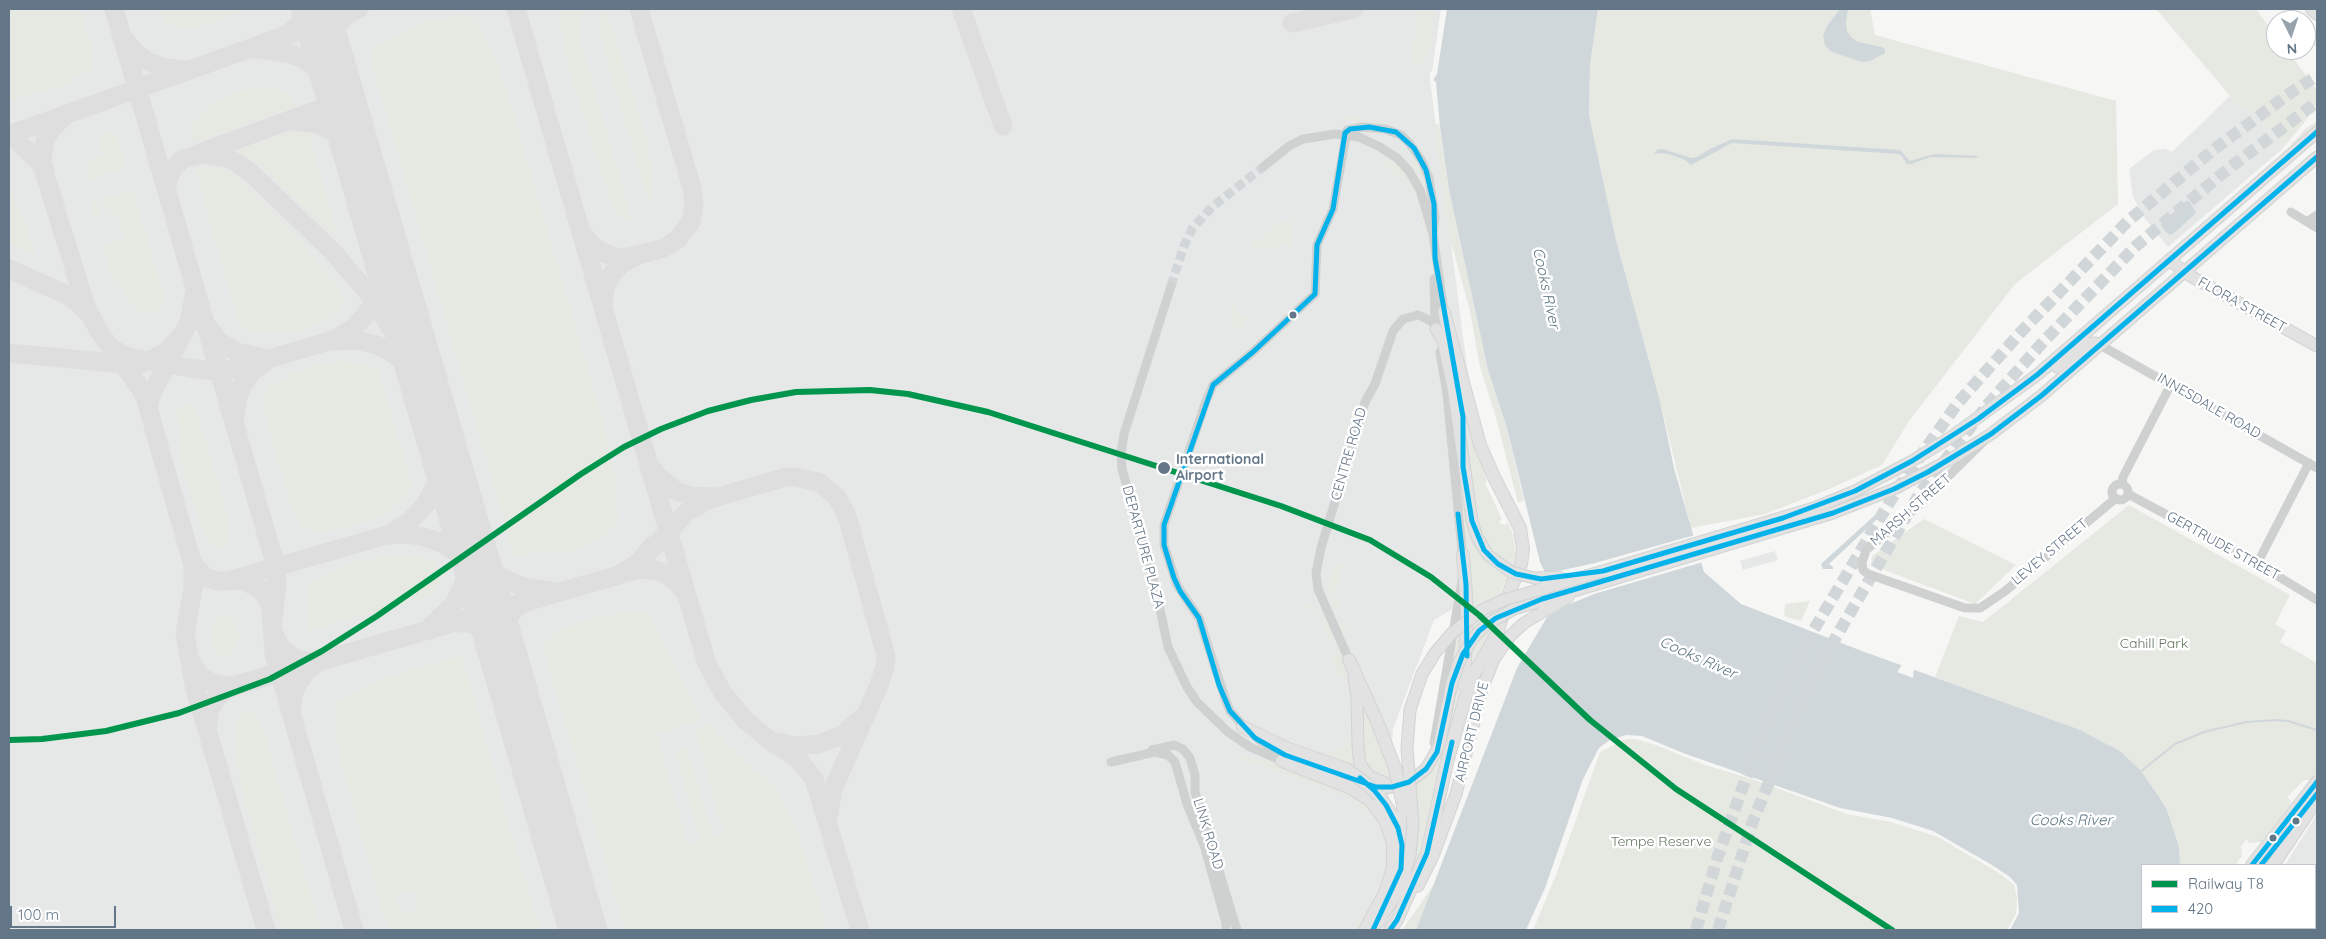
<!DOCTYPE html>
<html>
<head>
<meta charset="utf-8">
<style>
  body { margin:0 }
  #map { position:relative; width:2326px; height:939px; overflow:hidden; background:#f6f6f4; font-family:Quicksand,sans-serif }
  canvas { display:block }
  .frame { position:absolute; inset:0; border:10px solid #637687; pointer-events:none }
  .legend { position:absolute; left:2141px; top:864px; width:175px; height:65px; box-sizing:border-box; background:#fff; border:1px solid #c1c8cf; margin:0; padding:6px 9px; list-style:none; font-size:15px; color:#637687 }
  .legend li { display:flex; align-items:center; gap:10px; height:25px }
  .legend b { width:25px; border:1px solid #c1c8cf }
  .north { position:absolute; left:2266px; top:10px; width:50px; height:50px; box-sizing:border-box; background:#fff; border:1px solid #c1c8cf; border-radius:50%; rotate:176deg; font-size:14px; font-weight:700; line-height:20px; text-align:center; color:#637687 }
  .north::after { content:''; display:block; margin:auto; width:18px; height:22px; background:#96a3ad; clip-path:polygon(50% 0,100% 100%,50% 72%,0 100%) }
  .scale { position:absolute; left:10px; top:906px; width:106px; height:22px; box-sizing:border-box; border:2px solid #637687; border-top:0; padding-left:6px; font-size:15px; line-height:18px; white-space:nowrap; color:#637687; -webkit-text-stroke:4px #fff; paint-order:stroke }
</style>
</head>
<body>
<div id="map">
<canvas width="2326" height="939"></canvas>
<div class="frame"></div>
<ul class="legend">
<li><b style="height:6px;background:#00954c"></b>Railway T8</li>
<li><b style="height:6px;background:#05b2ea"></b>420</li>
</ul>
<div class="north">N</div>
<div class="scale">100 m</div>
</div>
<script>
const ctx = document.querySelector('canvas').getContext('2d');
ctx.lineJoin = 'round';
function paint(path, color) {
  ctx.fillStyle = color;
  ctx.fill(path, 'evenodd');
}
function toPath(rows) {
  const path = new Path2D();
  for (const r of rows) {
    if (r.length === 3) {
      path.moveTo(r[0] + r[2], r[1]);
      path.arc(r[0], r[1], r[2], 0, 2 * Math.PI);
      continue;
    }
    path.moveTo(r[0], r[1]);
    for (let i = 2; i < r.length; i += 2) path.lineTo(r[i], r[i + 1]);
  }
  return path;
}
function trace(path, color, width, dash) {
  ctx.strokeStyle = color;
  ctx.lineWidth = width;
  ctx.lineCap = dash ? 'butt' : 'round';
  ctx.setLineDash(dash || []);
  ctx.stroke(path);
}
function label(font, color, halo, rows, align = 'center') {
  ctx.font = font + ' Quicksand,sans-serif';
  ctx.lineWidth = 5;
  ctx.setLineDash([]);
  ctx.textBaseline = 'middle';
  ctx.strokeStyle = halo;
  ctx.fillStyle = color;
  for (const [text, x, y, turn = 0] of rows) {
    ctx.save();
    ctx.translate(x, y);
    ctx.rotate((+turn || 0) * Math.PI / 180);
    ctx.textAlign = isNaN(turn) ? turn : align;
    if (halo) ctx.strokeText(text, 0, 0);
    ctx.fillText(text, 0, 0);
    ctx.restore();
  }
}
const built = toPath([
  [9,9,1441,9,1432,71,1430,72,1430,80,1495,584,1434,620,1393,729,1386,846,1387,867,1381,891,1362,930,9,930],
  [2230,96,2238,105,2252,110,2280,141,2281,150,2168,247,2146,220,2133,197,2129,169,2154,150,2165,149,2172,152],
  [1775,551,1778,560,1743,570,1740,561],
  [2317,814,2317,921,2315,918,2315,865,2285,865]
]);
const green = toPath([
  [9,9,80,9,92,49,89,51,95,68,57,88,43,93,17,96,16,100,9,97],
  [156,9,246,9,215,23,184,28,169,25],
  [558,9,584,9,580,27,582,47,632,221,623,219,616,212,617,210,608,193,569,70],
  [604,9,614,34,648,144,652,180,652,199,649,204,602,43,600,20],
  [1419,9,1435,9,1430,49,1423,61,1409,68],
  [1598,9,1870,9,1875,35,2116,101,2118,204,2015,284,1909,421,1882,465,1829,489,1765,514,1691,528,1660,401,1616,240,1589,115,1590,65],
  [2156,9,2256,9,2276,36,2276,50,2287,50,2317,90,2317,103,2304,123,2281,150,2280,141,2252,110,2238,105],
  [2287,9,2294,9,2304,15,2317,30,2317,48,2306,36,2306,20,2291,20],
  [461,15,469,16,478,24,489,43,507,92,602,418,615,476,618,519,615,527,590,544,571,551,536,551,516,557,513,552,369,54,385,41,422,22],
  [274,87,290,95,294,107,194,142,192,138,194,120,221,98,230,96,230,93,240,90],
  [1350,116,1383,122,1387,124,1340,119,1340,117],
  [2317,121,2317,126,2284,153,2305,129],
  [1439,124,1449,190,1488,370,1507,428,1524,501,1518,503,1495,414,1480,367,1469,307,1451,242,1440,175,1435,125],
  [111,132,116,133,126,167,88,181,90,159,104,157,98,136],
  [297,132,309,133,338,239,265,169,239,151,279,135],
  [1379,152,1401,169,1416,189,1425,217,1426,233,1424,233,1420,208,1410,186,1401,177,1389,171],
  [1414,159,1420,169,1426,197,1418,178,1408,164],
  [209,167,223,169,237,178,295,234,341,292,347,304,339,308,340,311,330,315,331,318,311,325,312,327,296,331,269,334,241,328,205,207,196,168],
  [9,190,20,209,36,259,9,242],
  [133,190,165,300,164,306,161,305,151,319,148,308,141,312,126,300,120,284,117,285,112,274,101,244,125,238,117,213,107,215,102,199],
  [97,201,100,218,95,221,91,203],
  [1290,220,1293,222,1293,245,1255,249,1249,252,1252,245,1275,226],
  [1236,305,1238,314,1247,319,1246,325,1242,328,1237,328,1232,323,1229,309],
  [343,360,344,363,354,360,355,364,363,363,366,366,378,369,412,486,403,499,394,507,382,515,351,527,323,531,299,528,300,524,293,514,266,418,262,399,271,386,293,373,320,363,321,366],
  [188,403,195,406,227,513,229,529,231,530,226,543,217,552,209,540,196,511,182,465,177,410,180,406],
  [1473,437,1487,481,1485,483,1502,519,1499,522,1501,524,1506,525,1507,521,1513,534,1515,553,1512,567,1490,547,1487,548,1482,538,1477,521,1467,438],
  [2129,505,2290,595,2275,624,2286,631,2280,642,2317,663,2317,772,2312,780,2304,780,2287,797,2291,801,2289,806,2261,842,2249,843,2247,839,2241,846,2242,856,2235,865,2180,865,2179,847,2167,810,2120,751,2078,729,1935,677,1959,616,1983,622],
  [1462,507,1475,544,1485,561,1499,572,1509,576,1502,588,1497,605,1491,636,1472,665,1469,664,1469,600,1473,594,1473,580,1469,580],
  [1924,519,2016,565,1975,604,1871,565,1872,556],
  [398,554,417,555,434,561,440,583,435,592,424,598,308,631,308,595,312,581,351,562],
  [1337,562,1344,563,1334,595,1339,597,1337,612,1340,620,1352,628,1343,631,1329,592,1329,584,1334,564],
  [1810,601,1801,621,1784,616,1785,604],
  [1309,604,1317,607,1324,615,1333,634,1332,638,1328,638,1323,618,1308,609,1306,605],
  [641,611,647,613,663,639,690,696,703,717,699,721,657,734,687,844,700,840,675,751,687,748,713,837,724,834,696,733,701,726,708,723,727,745,777,789,782,797,795,823,827,930,625,930,542,644,557,633,591,617],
  [224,616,230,616,237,623,239,636,233,653,227,659,223,659,214,649,210,638,215,620],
  [1456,619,1463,620,1460,688,1440,778,1436,780,1418,860,1408,880,1415,786,1434,768,1439,757],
  [1335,651,1341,654,1351,697,1344,676,1339,677,1336,674,1331,656],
  [462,655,510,829,540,930,388,930,343,769,337,740,335,712,337,705,342,699,369,685,409,670],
  [412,891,417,909,400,914,395,897],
  [1365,705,1391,771,1385,777,1373,771,1364,755,1361,706],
  [245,712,254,712,263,730,321,930,282,930,280,926,243,793,235,750,237,722,241,714],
  [1350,722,1353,722,1353,762,1355,771,1319,755,1347,747,1347,742,1350,740],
  [1626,739,1635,739,1656,745,1705,765,1755,780,1847,814,1891,822,1938,837,1999,873,2014,885,2017,898,2016,914,2007,930,1533,930,1556,875,1600,752],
  [1229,754,1269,761,1349,791,1365,802,1378,819,1384,828,1390,856,1387,879,1378,899,1358,930,1352,930,1381,891,1387,867,1388,854,1383,833,1371,816,1349,797],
  [1435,883,1416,930,1402,930,1421,903]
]);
const water = toPath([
  [1447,9,1598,9,1590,65,1589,115,1616,240,1660,401,1674,468,1704,572,1741,604,1862,651,2078,729,2120,751,2140,770,2159,797,2167,810,2179,847,2180,865,2142,865,2142,928,2164,928,2163,930,2010,930,2019,913,2017,885,2010,877,1992,865,1933,831,1892,818,1840,808,1683,753,1642,736,1626,735,1610,740,1599,748,1583,779,1545,888,1526,930,1416,930,1517,668,1547,617,1562,608,1540,562,1507,428,1488,370,1449,190,1440,127,1436,82,1433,80,1437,74],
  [1840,9,1848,9,1846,22,1847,31,1851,37,1858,42,1881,47,1885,49,1885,53,1870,61,1862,62,1830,51,1825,45,1823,36,1827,26],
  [1732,139,1900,150,1910,161,1934,154,1980,156,1975,158,1931,157,1911,164,1907,164,1901,155,1898,154,1732,143,1691,165,1685,160,1669,154,1654,153,1658,149,1663,149,1691,158,1697,157,1708,150],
  [2186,201,2190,202,2196,213,2173,234,2169,235,2162,227,2161,224],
  [1874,516,1877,519,1829,564,1833,567,1833,569,1823,569,1821,564]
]);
const pier = toPath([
  [1695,535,1703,562,1594,594,1560,608,1554,572,1595,563],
  [1903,663,1914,667,1913,678,1897,672]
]);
const stream = toPath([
  [2140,772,2175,744,2204,732,2246,722,2276,720,2288,721,2317,730]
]);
const taxiway = toPath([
  [114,9,274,560,277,583,272,628,274,654,354,930],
  [516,9,707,664,723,693,745,720,768,739,798,759,814,779,860,930],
  [961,9,1003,126],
  [1292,23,1354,9],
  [290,32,299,25,308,9],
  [124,39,137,54,149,62,165,68,185,70],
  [256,49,288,53,302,58,317,68,329,80,339,96,348,123],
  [335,73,330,54,330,41,336,26,348,14],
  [294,121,319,124,341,136,356,154,364,180],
  [9,133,39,162,43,168,86,307,100,333,138,385,145,397,193,566,193,588,185,634,195,689,266,930],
  [9,135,359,9],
  [200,153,320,109,329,101,335,87,331,65],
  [45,172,42,160,45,140,52,128,64,117],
  [167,192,167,183,172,170,183,159,203,154,230,159,249,171,333,252,371,296,400,343,436,428,449,474],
  [582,233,592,245,604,253,620,258,638,255,623,263,612,274,605,288,603,304],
  [638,255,664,248,677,240,691,222,694,205,692,188,639,9],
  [9,269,65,294,75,300,86,311],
  [208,327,219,341,236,352,264,358],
  [334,341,356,340,377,345,391,352,409,366],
  [112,348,123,355,134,358,195,369,217,371,235,369,336,339,353,328,364,317,374,303,381,288,385,256,375,218],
  [9,353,134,365,148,361,166,352,182,335],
  [149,412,149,403,153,391,189,322,194,295],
  [235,418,237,401,242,386,252,372,266,361],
  [651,467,658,476,676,491,692,496,713,497],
  [388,535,407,534,424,537,442,543,460,555,476,573,491,615],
  [472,545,482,560,500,577,523,587,550,591],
  [646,555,687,512,708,500,786,477,795,477,819,482,837,497,847,516,886,656,885,667,879,685,833,789,829,814],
  [191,559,196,568,207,578,218,581,228,581,390,534,410,521,426,504,438,480,441,456],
  [627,572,642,569,659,571,675,580,684,591],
  [232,580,244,581,260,589,270,603,273,631,280,647,296,659,313,662],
  [457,623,470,623,488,631,499,645,505,665],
  [431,626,454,604,466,579,471,553,463,521],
  [504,654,501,638,505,622,513,611,524,603],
  [191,662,199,674,212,683,226,686,237,685,619,575,639,562,652,546],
  [291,712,293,695,299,682,306,672,317,663],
  [208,727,209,711,215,700,226,690,237,685],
  [778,742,794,746,819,744,842,735,860,719]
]);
const runway = toPath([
  [315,9,583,930]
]);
const minorTunnel = toPath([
  [1171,286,1184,246,1192,229,1212,207,1263,167]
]);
const highwayTunnel = toPath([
  [1696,930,1717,859,1746,778,1779,700,1813,631,1898,488,1957,404,2020,333,2128,221,2213,150,2293,91,2317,76],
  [1718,930,1753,821,1797,715,1836,637,1920,493,1989,403,2044,341,2136,246,2228,169,2317,102]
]);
const minor = toPath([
  [1359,137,1380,147,1397,158,1409,171,1420,190,1433,234,1444,312],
  [2291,212,2317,228],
  [2307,222,2317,215],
  [1434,279,1435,325],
  [1171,286,1124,434,1121,453,1122,469,1155,586,1168,647,1187,687,1197,702,1228,732,1250,747,1282,761],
  [2100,345,2317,468],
  [1440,352,1447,394,1463,560],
  [1984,441,1917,507,1866,550,1862,563,1863,570,1868,574,1965,608,1980,608,2004,592,2116,498],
  [2122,484,2123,477,2171,384],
  [2120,492,8],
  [2128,494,2253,561,2317,600],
  [2257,564,2309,463],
  [1349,660,1318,589,1316,573,1321,548,1365,402,1375,384,1393,331,1403,319,1418,315,1431,321,1435,326,1437,334],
  [1247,730,1230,711,1226,701,1199,618,1177,585,1164,545,1164,525,1206,401,1213,385,1253,352,1315,294,1317,245,1333,209,1347,130,1362,127,1385,129,1401,135,1410,144,1422,161,1429,178,1435,217,1433,234],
  [1259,740,1285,755,1355,779],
  [1434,743,1462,581],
  [1152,750,1174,745,1183,749,1190,758,1195,775,1195,792,1237,930],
  [1111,762,1155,752,1168,755,1175,762,1187,804,1204,845,1226,923,1226,930],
  [2299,928,2301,930],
  [2310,928,2312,930]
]);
const major = toPath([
  [2169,260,2192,277,2317,346],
  [1436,329,1443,341,1453,387,1472,521,1477,537,1488,555,1511,572],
  [2057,367,2087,344,2095,343,2100,345],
  [1603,571,1814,508,1855,491,1912,461,1951,437,2037,375,2317,132],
  [1514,609,1833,513,1894,489,1951,459,1991,434,2041,396,2317,157],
  [1354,678,1357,697,1358,747,1360,764,1369,776,1385,783],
  [1410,710,1422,674],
  [1364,785,1382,788,1398,786,1409,782,1426,769,1439,746,1452,683],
  [1418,886,1433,856,1456,794,1482,690,1494,659,1511,635,1524,623,1568,597],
  [1378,923,1401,886,1410,855]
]);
const highway = toPath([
  [2312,9,2317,14],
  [2313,136,2317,134],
  [1444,312,1480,445,1494,477,1520,528,1523,549,1521,564,1508,595,1497,634,1470,681,1448,759],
  [1463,555,1467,609,1464,685],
  [1349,660,1376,719],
  [1243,727,1286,748],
  [1282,761,1351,788,1370,800,1385,820,1393,843,1393,867,1386,891,1365,930],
  [1379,796,1395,819,1401,839],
  [2252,865,2317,782],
  [2273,865,2317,799],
  [1399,874,1405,842,1404,810],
  [1390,930,1397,920,1427,853,1449,753],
  [2207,930,2209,928],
  [2228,930,2229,928]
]);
const minorBridge = toPath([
  [1263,167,1289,146,1303,139,1335,134,1359,137]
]);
const majorBridge = toPath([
  [1511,572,1534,578,1562,577],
  [1422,674,1435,653,1452,633,1482,610,1504,600,1603,571],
  [1452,683,1459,662,1473,638,1487,624,1514,609],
  [1410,710,1407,748,1413,824,1410,855]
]);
const highwayBridge = toPath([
  [1376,719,1395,768,1404,810],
  [1286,748,1346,769,1368,785,1379,796]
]);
const bus1 = toPath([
  [2317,132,2037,375,1978,419,1912,461,1855,491,1783,518,1603,571,1541,579,1516,574,1498,564,1484,550,1472,521,1463,467,1463,417,1435,258,1434,204,1426,170,1414,148,1396,132,1369,127,1350,129,1345,133,1333,209,1317,245,1315,294,1253,352,1213,385,1164,525,1164,545,1174,578,1180,591,1199,618,1219,685,1230,711,1255,738,1285,755,1376,787,1392,787,1409,782,1426,769,1437,752,1452,683,1463,654,1479,631,1496,618,1542,599,1833,513,1894,489,1928,472,1991,434,2041,396,2317,157],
  [1458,514,1466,584,1467,656],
  [1360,778,1374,790,1386,805,1398,828,1402,845,1401,869,1373,930],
  [1390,930,1397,920,1427,853,1452,742]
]);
const bus2 = toPath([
  [2252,865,2317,782]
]);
const bus3 = toPath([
  [2261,865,2317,794]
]);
const rail1 = toPath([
  [9,740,42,739,106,731,179,713,270,679,322,651,377,616,581,474,624,447,661,429,708,411,751,400,796,392,870,390,908,394,988,412,1281,506,1370,540,1431,577,1479,615,1590,720,1676,789,1892,930]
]);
const markers = [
  [1293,315,4.5,"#637687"],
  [1164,468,7,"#637687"],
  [2296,821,4.5,"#637687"],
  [2273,838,4.5,"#637687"]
];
const streetNames = [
  ["FLORA STREET",2242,305,29],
  ["INNESDALE ROAD",2209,406,30],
  ["CENTRE ROAD",1349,454,-74],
  ["MARSH STREET",1911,510,-41],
  ["GERTRUDE STREET",2223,546,29],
  ["DEPARTURE PLAZA",1143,547,75],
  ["LEVEY STREET",2050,552,-40],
  ["AIRPORT DRIVE",1472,732,-76],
  ["LINK ROAD",1208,834,73]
];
const stopNames = [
  ["International",1176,460],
  ["Airport",1176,476]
];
const parkNames = [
  ["Cahill Park",2154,644],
  ["Tempe Reserve",1661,842]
];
const waterNames = [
  ["Cooks River",1546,288,78],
  ["Cooks River",1698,658,24],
  ["Cooks River",2071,820]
];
paint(built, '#e6e8e7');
paint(green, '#e6e9e2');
paint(water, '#d0d7db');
paint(pier, '#f6f6f4');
trace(stream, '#d0d7db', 2);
trace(taxiway, '#dedede', 19);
trace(runway, '#dedede', 48);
trace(minorTunnel, '#d1d6d9', 9, [9, 4.5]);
trace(highwayTunnel, '#d1d6d9', 12, [12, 6]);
trace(major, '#d1d3d3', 13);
trace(highway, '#d3d4d4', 14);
trace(minor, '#cfd1d1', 9);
trace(major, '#e2e2e3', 11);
trace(highway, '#e2e2e3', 12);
trace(majorBridge, '#d1d3d3', 13, []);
trace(highwayBridge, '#d3d4d4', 14, []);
trace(minorBridge, '#cfd1d1', 9);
trace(majorBridge, '#e2e2e3', 11);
trace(highwayBridge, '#e2e2e3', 12);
trace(bus1, '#05b2ea', 5);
trace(bus2, '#05b2ea', 5);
trace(bus3, '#05b2ea', 5);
trace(rail1, '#00954c', 6);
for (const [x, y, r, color] of markers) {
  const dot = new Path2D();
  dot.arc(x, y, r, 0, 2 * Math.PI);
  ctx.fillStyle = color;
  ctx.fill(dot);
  trace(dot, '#fff', 2);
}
label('14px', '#637687', '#fff', streetNames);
label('bold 14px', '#637687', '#fff', stopNames, 'left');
label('14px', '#63785f', '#fff', parkNames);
label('italic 15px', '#5f7883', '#fff', waterNames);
</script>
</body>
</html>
